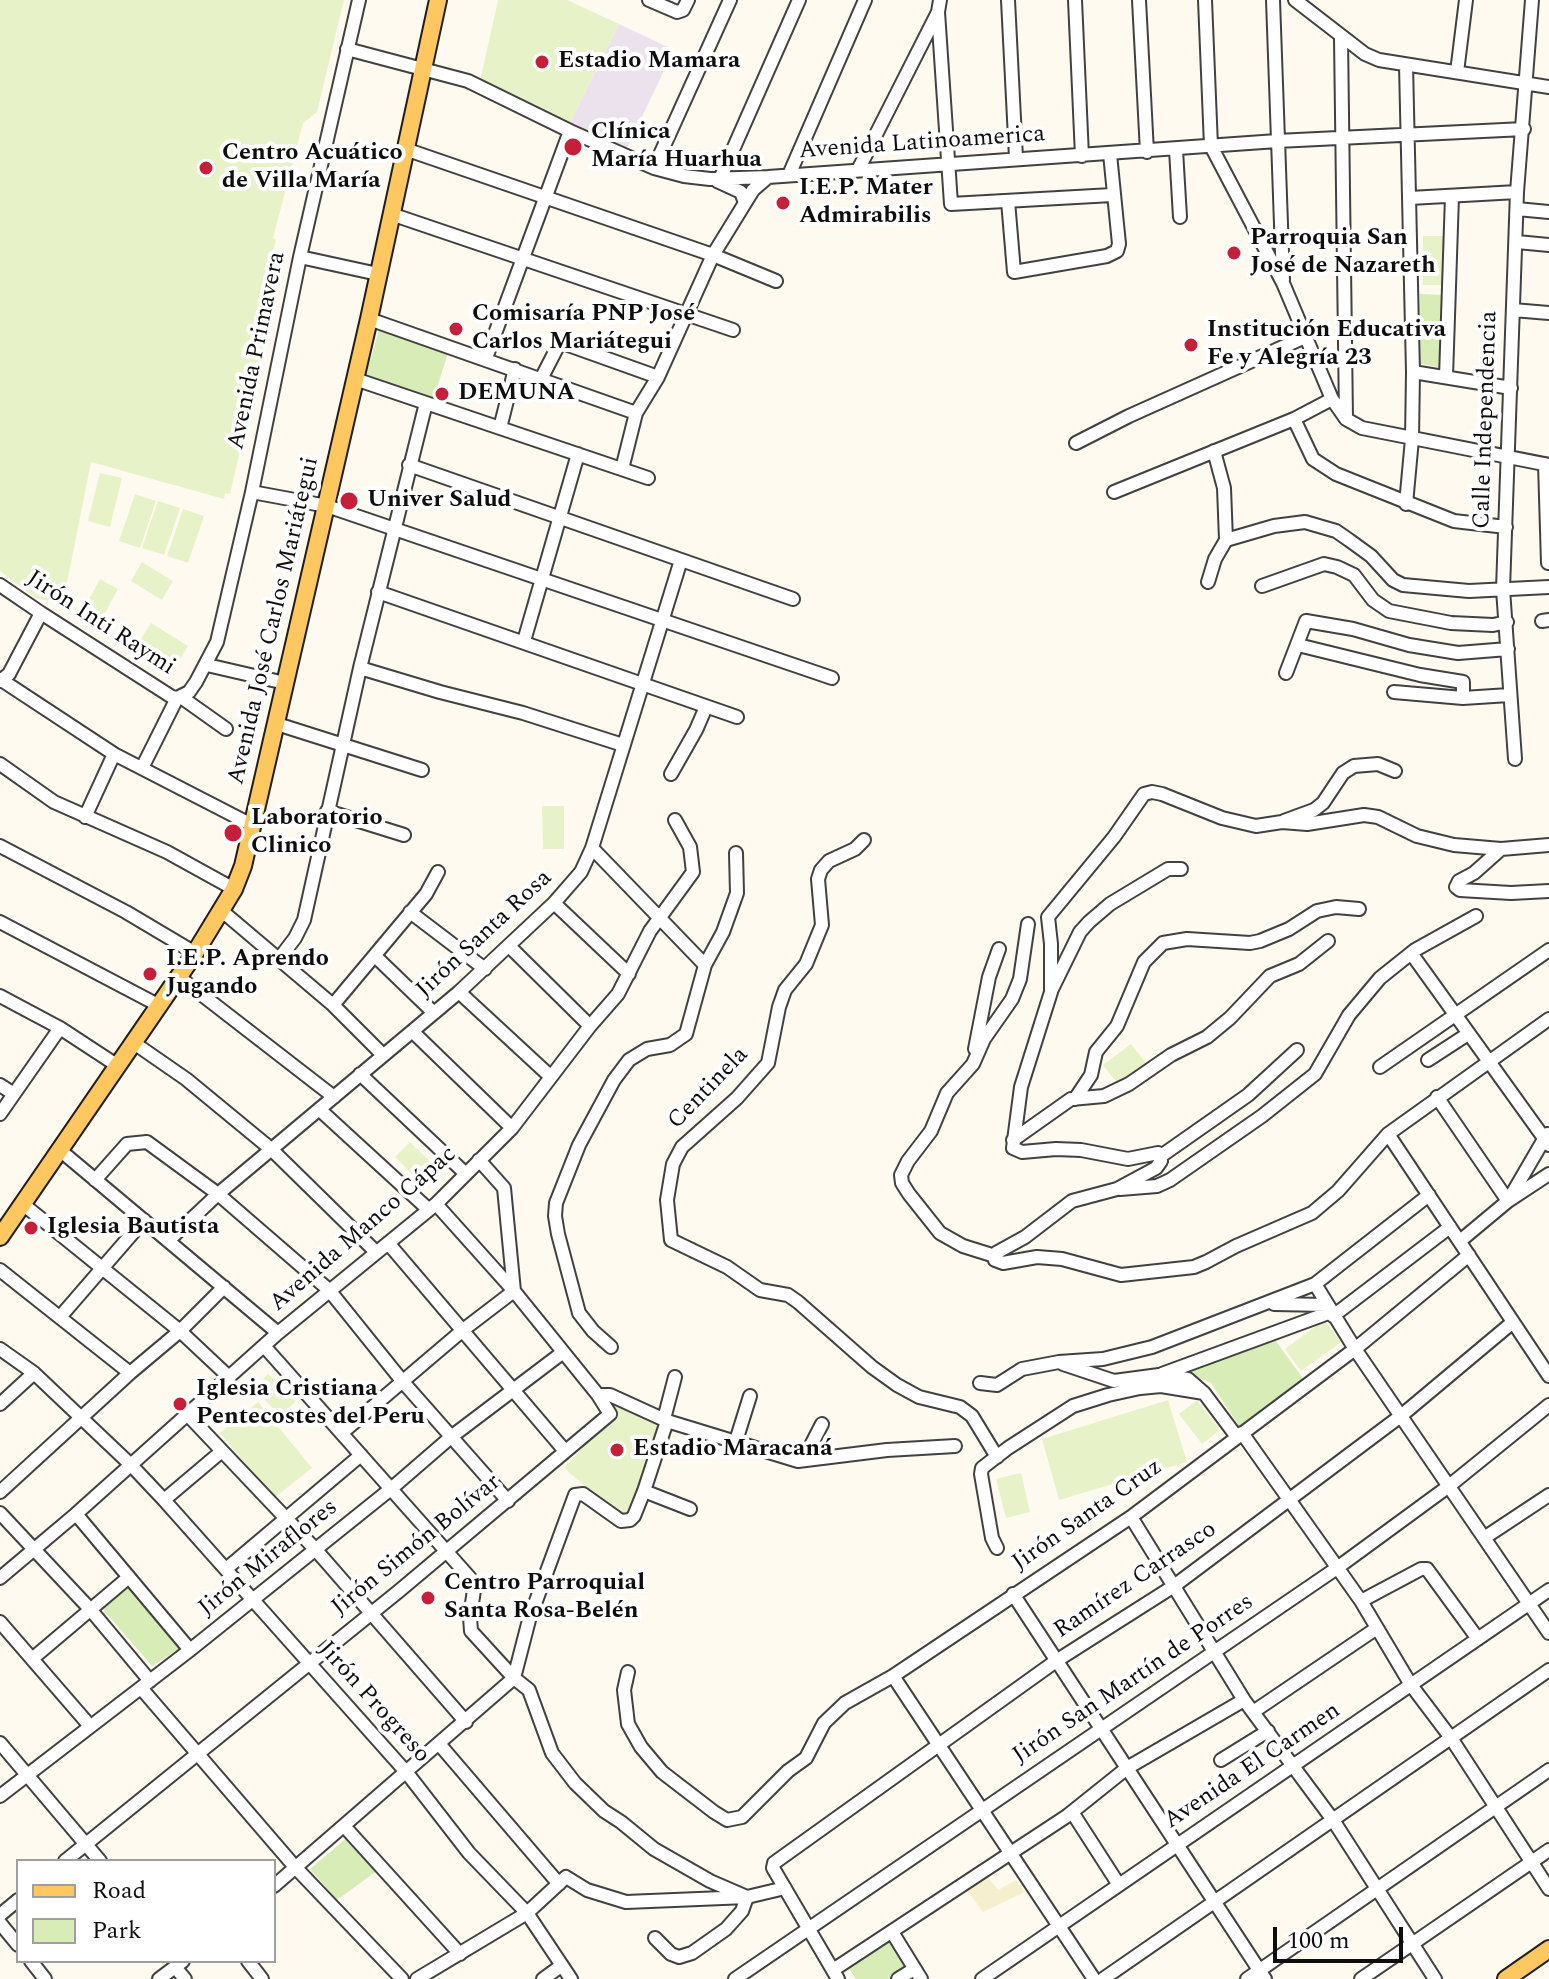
<!DOCTYPE html>
<html>
<head>
<meta charset="utf-8">
<style>
  body { margin:0 }
  #map { position:relative; width:1549px; height:1979px; overflow:hidden; background:#fffaef; font-family:Spectral,serif }
  canvas { display:block }
  .legend { position:absolute; left:16px; top:1859px; width:260px; height:104px; box-sizing:border-box; background:#fff; border:2px solid #9f9f9f; margin:0; padding:10px 14px; list-style:none; font-size:24px; color:#0e0e0e }
  .legend li { display:flex; align-items:center; gap:16px; height:40px }
  .legend b { width:40px; border:2px solid #9f9f9f }
  .scale { position:absolute; left:1273px; top:1927px; width:130px; height:36px; box-sizing:border-box; border:4px solid #0e0e0e; border-top:0; padding-left:10px; font-size:24px; line-height:28px; white-space:nowrap; color:#0e0e0e; -webkit-text-stroke:6px #fff; paint-order:stroke }
</style>
</head>
<body>
<div id="map">
<canvas width="1549" height="1979"></canvas>
<ul class="legend">
<li><b style="height:10px;background:#fec760"></b>Road</li>
<li><b style="height:22px;background:#d8ecb7"></b>Park</li>
</ul>
<div class="scale">100 m</div>
</div>
<script>
const ctx = document.querySelector('canvas').getContext('2d');
ctx.lineJoin = 'round';
function paint(path, color) {
  ctx.fillStyle = color;
  ctx.fill(path, 'evenodd');
}
function toPath(rows) {
  const path = new Path2D();
  for (const r of rows) {
    path.moveTo(r[0], r[1]);
    for (let i = 2; i < r.length; i += 2) path.lineTo(r[i], r[i + 1]);
  }
  return path;
}
function trace(path, color, width, dash) {
  ctx.strokeStyle = color;
  ctx.lineWidth = width;
  ctx.lineCap = dash ? 'butt' : 'round';
  ctx.setLineDash(dash || []);
  ctx.stroke(path);
}
function label(font, color, halo, rows, align = 'center') {
  ctx.font = font + ' Spectral,serif';
  ctx.lineWidth = 8;
  ctx.setLineDash([]);
  ctx.textBaseline = 'middle';
  ctx.strokeStyle = halo;
  ctx.fillStyle = color;
  for (const [text, x, y, turn = 0] of rows) {
    ctx.save();
    ctx.translate(x, y);
    ctx.rotate((+turn || 0) * Math.PI / 180);
    ctx.textAlign = isNaN(turn) ? turn : align;
    if (halo) ctx.strokeText(text, 0, 0);
    ctx.fillText(text, 0, 0);
    ctx.restore();
  }
}
const industrial = toPath([
  [619,24,674,50,627,148,570,123]
]);
const farmland = toPath([
  [989,1878,998,1890,1016,1880,1025,1892,983,1912,967,1890]
]);
const green = toPath([
  [1420,294,1448,295,1443,368,1421,364],
  [380,327,449,350,433,400,365,378],
  [1272,1336,1305,1381,1240,1428,1211,1383,1190,1374,1187,1370],
  [127,1584,181,1648,152,1666,101,1607],
  [348,1837,378,1870,337,1900,310,1869],
  [889,1938,908,1967,888,1979,856,1979,847,1965]
]);
const pitch = toPath([
  [0,0,344,0,317,112,303,123,273,238,276,240,263,288,274,304,230,494,225,493,224,499,91,462,63,603,37,599,0,571],
  [498,0,567,0,619,24,570,123,480,81],
  [1423,236,1446,236,1446,285,1423,285],
  [100,473,122,478,110,527,88,521],
  [135,494,156,501,140,548,119,541],
  [158,501,180,508,164,555,142,548],
  [183,509,204,516,188,563,167,556],
  [142,562,173,581,162,600,131,581],
  [100,579,118,589,99,624,81,614],
  [151,623,188,646,176,666,138,643],
  [542,806,564,806,564,849,543,849],
  [1131,1044,1146,1063,1118,1084,1103,1065],
  [410,1142,436,1167,421,1182,395,1157],
  [1324,1320,1341,1342,1301,1371,1285,1349],
  [268,1374,296,1401,281,1416,254,1389],
  [1168,1400,1187,1462,1059,1500,1042,1439],
  [1197,1400,1220,1430,1202,1444,1179,1414],
  [258,1402,312,1468,274,1498,220,1433],
  [608,1403,657,1425,659,1429,628,1520,623,1519,564,1468,610,1417],
  [1021,1473,1030,1512,1006,1518,996,1479]
]);
const minor = toPath([
  [649,0,677,12,683,10,688,0],
  [1008,0,1016,158],
  [1075,0,1082,156],
  [1139,0,1147,152],
  [1205,0,1211,146,1283,283,1332,399,1346,419,1362,428,1549,465],
  [1273,0,1283,280],
  [1295,0,1365,54,1379,60,1549,87],
  [938,12,951,204,1112,195],
  [1341,38,1346,418],
  [347,49,468,81,570,131,654,168,684,176,710,179,768,177,1277,141,1524,129],
  [1406,65,1413,372,1412,439,1406,504],
  [1457,72,1466,0],
  [405,149,713,255,776,281],
  [1176,150,1180,217],
  [654,168,730,0],
  [858,170,938,12,940,0],
  [789,175,865,0],
  [720,179,799,0],
  [717,181,741,192,745,203],
  [1410,198,1517,192],
  [1008,201,1014,272,1107,256,1117,251,1119,244,1110,154],
  [1517,209,1549,212],
  [391,214,733,330],
  [1517,242,1549,245],
  [300,257,378,274],
  [1513,310,1549,313],
  [369,319,636,413],
  [486,358,570,131],
  [1413,372,1511,388],
  [1446,377,1452,196],
  [355,379,648,478],
  [541,379,560,342,658,377],
  [1294,419,1313,459,1336,474,1454,521,1506,527],
  [500,428,515,369],
  [1076,443,1129,416,1305,337],
  [1545,464,1548,563],
  [409,465,793,599],
  [622,469,636,413,658,377,713,255,753,190,767,178],
  [252,492,327,506,832,678],
  [1114,492,1294,419,1332,399],
  [1226,540,1274,526,1305,522,1336,531,1349,540,1371,556,1393,580,1403,585,1469,591,1549,587],
  [1208,582,1215,559,1226,540,1224,488,1214,451],
  [0,585,41,613,172,697,177,698],
  [1262,586,1324,564,1337,567,1354,575,1373,600,1389,611,1451,623,1493,625,1507,622],
  [378,592,737,717],
  [1542,621,1549,620],
  [524,641,578,454],
  [1298,645,1420,675,1463,682,1463,698],
  [207,665,285,683],
  [360,668,440,692,523,713,623,745],
  [1286,673,1306,621,1353,629,1409,645,1458,653,1508,649],
  [0,679,114,754,252,825],
  [0,681,9,674,41,613],
  [1394,692,1463,698,1509,695],
  [181,697,226,729],
  [177,698,189,692,196,682,217,642,252,492,300,257,359,0],
  [277,724,422,770],
  [1515,759,1503,589,1517,192,1532,0],
  [0,764,54,802,167,852,234,889],
  [142,768,177,698],
  [671,774,696,730,706,707],
  [327,811,404,835],
  [85,817,114,754],
  [1284,821,1314,810,1323,803,1343,773,1354,766,1378,764,1395,771],
  [864,840,855,849,829,861,821,870,818,879,822,925,806,964,785,990,779,1007,768,1063,737,1098,682,1147,673,1164,667,1200,671,1240,727,1267,760,1290,788,1295,798,1302,872,1367,897,1385,919,1397,960,1407,972,1416,997,1457],
  [1549,845,1501,849,1454,845,1417,836,1378,817,1364,815,1307,824,1282,822,1256,826,1222,818,1162,794,1152,792,1144,794,1114,837,1048,917,1051,944,1051,992,1021,1087,1013,1148,1022,1152,1056,1149,1081,1150,1128,1159,1158,1153,1161,1161,1156,1168,1117,1189,1072,1201,1025,1237,996,1253,995,1260,1003,1263,1037,1257,1062,1259,1121,1275,1194,1267,1206,1262,1236,1246,1312,1213,1338,1191,1388,1134,1549,1019],
  [0,846,126,912,195,953],
  [592,848,705,965],
  [1501,849,1474,873,1459,881,1456,887,1460,890,1511,893,1549,891],
  [554,903,629,974],
  [222,911,333,1005,383,1055],
  [410,912,485,969],
  [0,922,158,1005],
  [509,946,590,1026],
  [1411,953,1549,1145],
  [375,956,434,1013],
  [279,959,295,938,304,920,360,668,426,403],
  [179,977,334,1097],
  [1052,989,1080,932,1089,922,1110,904,1168,869,1181,869],
  [459,992,551,1077],
  [0,996,60,1028,118,1066],
  [333,1005,426,894,438,872],
  [413,1032,512,1128],
  [134,1043,186,1079,271,1149,376,1252],
  [975,1049,989,977,999,949],
  [1428,1060,1468,1034],
  [1380,1067,1549,950],
  [360,1074,466,1174],
  [0,1085,14,1094],
  [1437,1097,1508,1201,1549,1174],
  [1075,1099,1091,1075,1096,1052,1117,1026,1144,962,1163,943,1187,939,1250,943,1260,941,1289,929,1317,911,1336,907,1359,909],
  [320,1110,428,1209],
  [0,1114,60,1028],
  [1388,1134,1549,1376],
  [1013,1140,1071,1099,1104,1096,1129,1084,1171,1055,1207,1037,1230,1018,1270,976,1299,964,1328,941],
  [61,1151,278,1333],
  [1161,1156,1248,1095,1297,1050],
  [95,1180,127,1144,147,1142,218,1194,329,1290,403,1382,508,1501],
  [1120,1189,1157,1186,1170,1180,1262,1116,1315,1074,1349,1015,1380,978,1415,950,1476,916],
  [24,1205,180,1331,229,1377],
  [168,1241,218,1194,459,992,554,903,581,872,592,848,681,560],
  [1460,1241,1508,1201,1547,1134],
  [388,1243,565,1451],
  [995,1256,963,1246,940,1233,909,1194,902,1183,901,1175,908,1161,931,1131,947,1093,973,1064,984,1039,1012,999,1020,979,1028,924],
  [0,1270,130,1373],
  [1315,1284,1355,1349,1549,1633],
  [1274,1304,1327,1305],
  [1333,1316,1450,1227],
  [60,1317,144,1220],
  [264,1346,470,1578,474,1590,470,1617,471,1631,514,1678,529,1690,552,1753,575,1783,604,1811,621,1822,654,1849,710,1881,747,1897,742,1911,726,1929,692,1953,679,1957,671,1954,655,1938],
  [611,1347,593,1331,579,1313,558,1234,555,1216,556,1203,579,1145,614,1080,629,1060,647,1049,670,1045,686,1034,705,965,723,932,737,893,736,853],
  [0,1349,34,1373,131,1465,164,1500,407,1773,469,1853,527,1913,571,1979],
  [1063,1364,1114,1381,1159,1375,1188,1379,1204,1393,1237,1437],
  [1162,1374,1331,1312],
  [980,1383,997,1385,1022,1369,1059,1362,1103,1359,1152,1347,1315,1284,1429,1195],
  [598,1395,610,1395,667,1421,798,1461,887,1450,955,1446],
  [0,1404,34,1373],
  [188,1415,316,1550,466,1722],
  [664,1419,675,1377],
  [343,1432,463,1330,514,1291,504,1188,479,1160],
  [1242,1433,1361,1601,1411,1685,1451,1738,1549,1889],
  [736,1441,750,1396],
  [798,1461,807,1453,822,1424],
  [644,1491,690,1509],
  [0,1492,130,1373,180,1331,224,1287],
  [164,1500,222,1451],
  [0,1513,90,1609,150,1681],
  [76,1514,190,1650],
  [1131,1517,1244,1700,1333,1820,1435,1979],
  [1484,1538,1549,1495],
  [997,1548,992,1538,981,1474,982,1468,1008,1448,1073,1406,1108,1395,1140,1388,1161,1386,1204,1393],
  [226,1569,361,1455],
  [0,1578,76,1514,278,1333,436,1204,512,1128,590,1026,618,994,650,931,693,872,690,847,675,820],
  [1013,1594,1265,1979],
  [1361,1601,1421,1569,1427,1569,1478,1639],
  [0,1622,90,1726],
  [32,1659,129,1577],
  [628,1672,624,1690,628,1724,641,1747,662,1772,714,1812,727,1820,742,1817,788,1771,806,1758,824,1723,845,1703,893,1676,1131,1517,1355,1349,1469,1255],
  [893,1676,1094,1979],
  [514,1678,529,1620,575,1495,583,1494,621,1521,630,1520,634,1516,644,1491,667,1421],
  [141,1688,295,1867,402,1979],
  [1253,1712,1377,1628],
  [0,1743,100,1861],
  [440,1745,559,1884],
  [1221,1760,1268,1731],
  [0,1796,190,1650,392,1488,451,1437,562,1353],
  [1072,1812,1119,1885],
  [344,1826,460,1954],
  [65,1861,399,1591,610,1414,598,1395,514,1291,436,1204],
  [274,1886,514,1678],
  [0,1915,18,1900],
  [0,1923,18,1945],
  [892,1932,921,1979],
  [31,1961,45,1979],
  [248,1961,262,1979],
  [175,1967,185,1979],
  [833,1970,1067,1816,1127,1768,1244,1700],
  [159,1979,183,1961],
  [417,1979,527,1913,566,1877,587,1890,626,1902,747,1897,785,1888],
  [543,1979,561,1966],
  [735,1979,1337,1568,1449,1486,1549,1405],
  [838,1979,773,1868,774,1863,1056,1661,1174,1586,1402,1415,1513,1322],
  [898,1979,914,1969],
  [982,1979,1549,1590],
  [1103,1979,1549,1670],
  [1247,1979,1549,1770],
  [1361,1979,1549,1850]
]);
const major = toPath([
  [0,1237,195,953,234,889,243,866,369,319,438,0],
  [1506,1979,1549,1949]
]);
const markers = [
  [542,62,8,"#c51f39"],
  [573,147,10,"#c51f39"],
  [206,168,8,"#c51f39"],
  [783,203,8,"#c51f39"],
  [1234,253,8,"#c51f39"],
  [456,329,8,"#c51f39"],
  [1191,345,8,"#c51f39"],
  [442,394,8,"#c51f39"],
  [349,501,10,"#c51f39"],
  [233,833,10,"#c51f39"],
  [150,974,8,"#c51f39"],
  [31,1228,8,"#c51f39"],
  [180,1404,8,"#c51f39"],
  [617,1450,8,"#c51f39"],
  [428,1598,8,"#c51f39"]
];
const poiNames = [
  ["Estadio Mamara",558,62],
  ["Clínica",591,133],
  ["María Huarhua",591,161],
  ["Centro Acuático",222,154],
  ["de Villa María",222,182],
  ["I.E.P. Mater",799,189],
  ["Admirabilis",799,217],
  ["Parroquia San",1250,239],
  ["José de Nazareth",1250,267],
  ["Comisaría PNP José",472,315],
  ["Carlos Mariátegui",472,343],
  ["Institución Educativa",1207,331],
  ["Fe y Alegría 23",1207,359],
  ["DEMUNA",458,394],
  ["Univer Salud",367,501],
  ["Laboratorio",251,819],
  ["Clinico",251,847],
  ["I.E.P. Aprendo",166,960],
  ["Jugando",166,988],
  ["Iglesia Bautista",47,1228],
  ["Iglesia Cristiana",196,1390],
  ["Pentecostes del Peru",196,1418],
  ["Estadio Maracaná",633,1450],
  ["Centro Parroquial",444,1584],
  ["Santa Rosa-Belén",444,1612]
];
const streetNames = [
  ["Avenida Latinoamerica",922,144,-4],
  ["Avenida Primavera",258,351,-78],
  ["Calle Independencia",1487,420,-88],
  ["Avenida José Carlos Mariátegui",275,621,-77],
  ["Jirón Inti Raymi",100,624,33],
  ["Jirón Santa Rosa",485,935,-43],
  ["Centinela",709,1089,-46],
  ["Avenida Manco Cápac",364,1230,-41],
  ["Jirón Santa Cruz",1088,1516,-35],
  ["Jirón Simón Bolívar",417,1546,-39],
  ["Jirón Miraflores",269,1559,-39],
  ["Ramírez Carrasco",1136,1581,-34],
  ["Jirón San Martín de Porres",1134,1680,-34],
  ["Jirón Progreso",373,1703,48],
  ["Avenida El Carmen",1253,1767,-34]
];
paint(industrial, '#ebe2ed');
paint(farmland, '#f6efce');
paint(green, '#d8ecb7');
paint(pitch, '#e8f2c9');
trace(minor, '#414141', 16);
trace(major, '#1f1f1f', 20);
trace(minor, '#fff', 12);
trace(major, '#fec760', 16);
for (const [x, y, r, color] of markers) {
  const dot = new Path2D();
  dot.arc(x, y, r, 0, 2 * Math.PI);
  ctx.fillStyle = color;
  ctx.fill(dot);
  trace(dot, '#fff', 3);
}
label('bold 24px', '#0e0e0e', '#fff', poiNames, 'left');
label('24px', '#0e0e0e', '#fff', streetNames);
</script>
</body>
</html>
